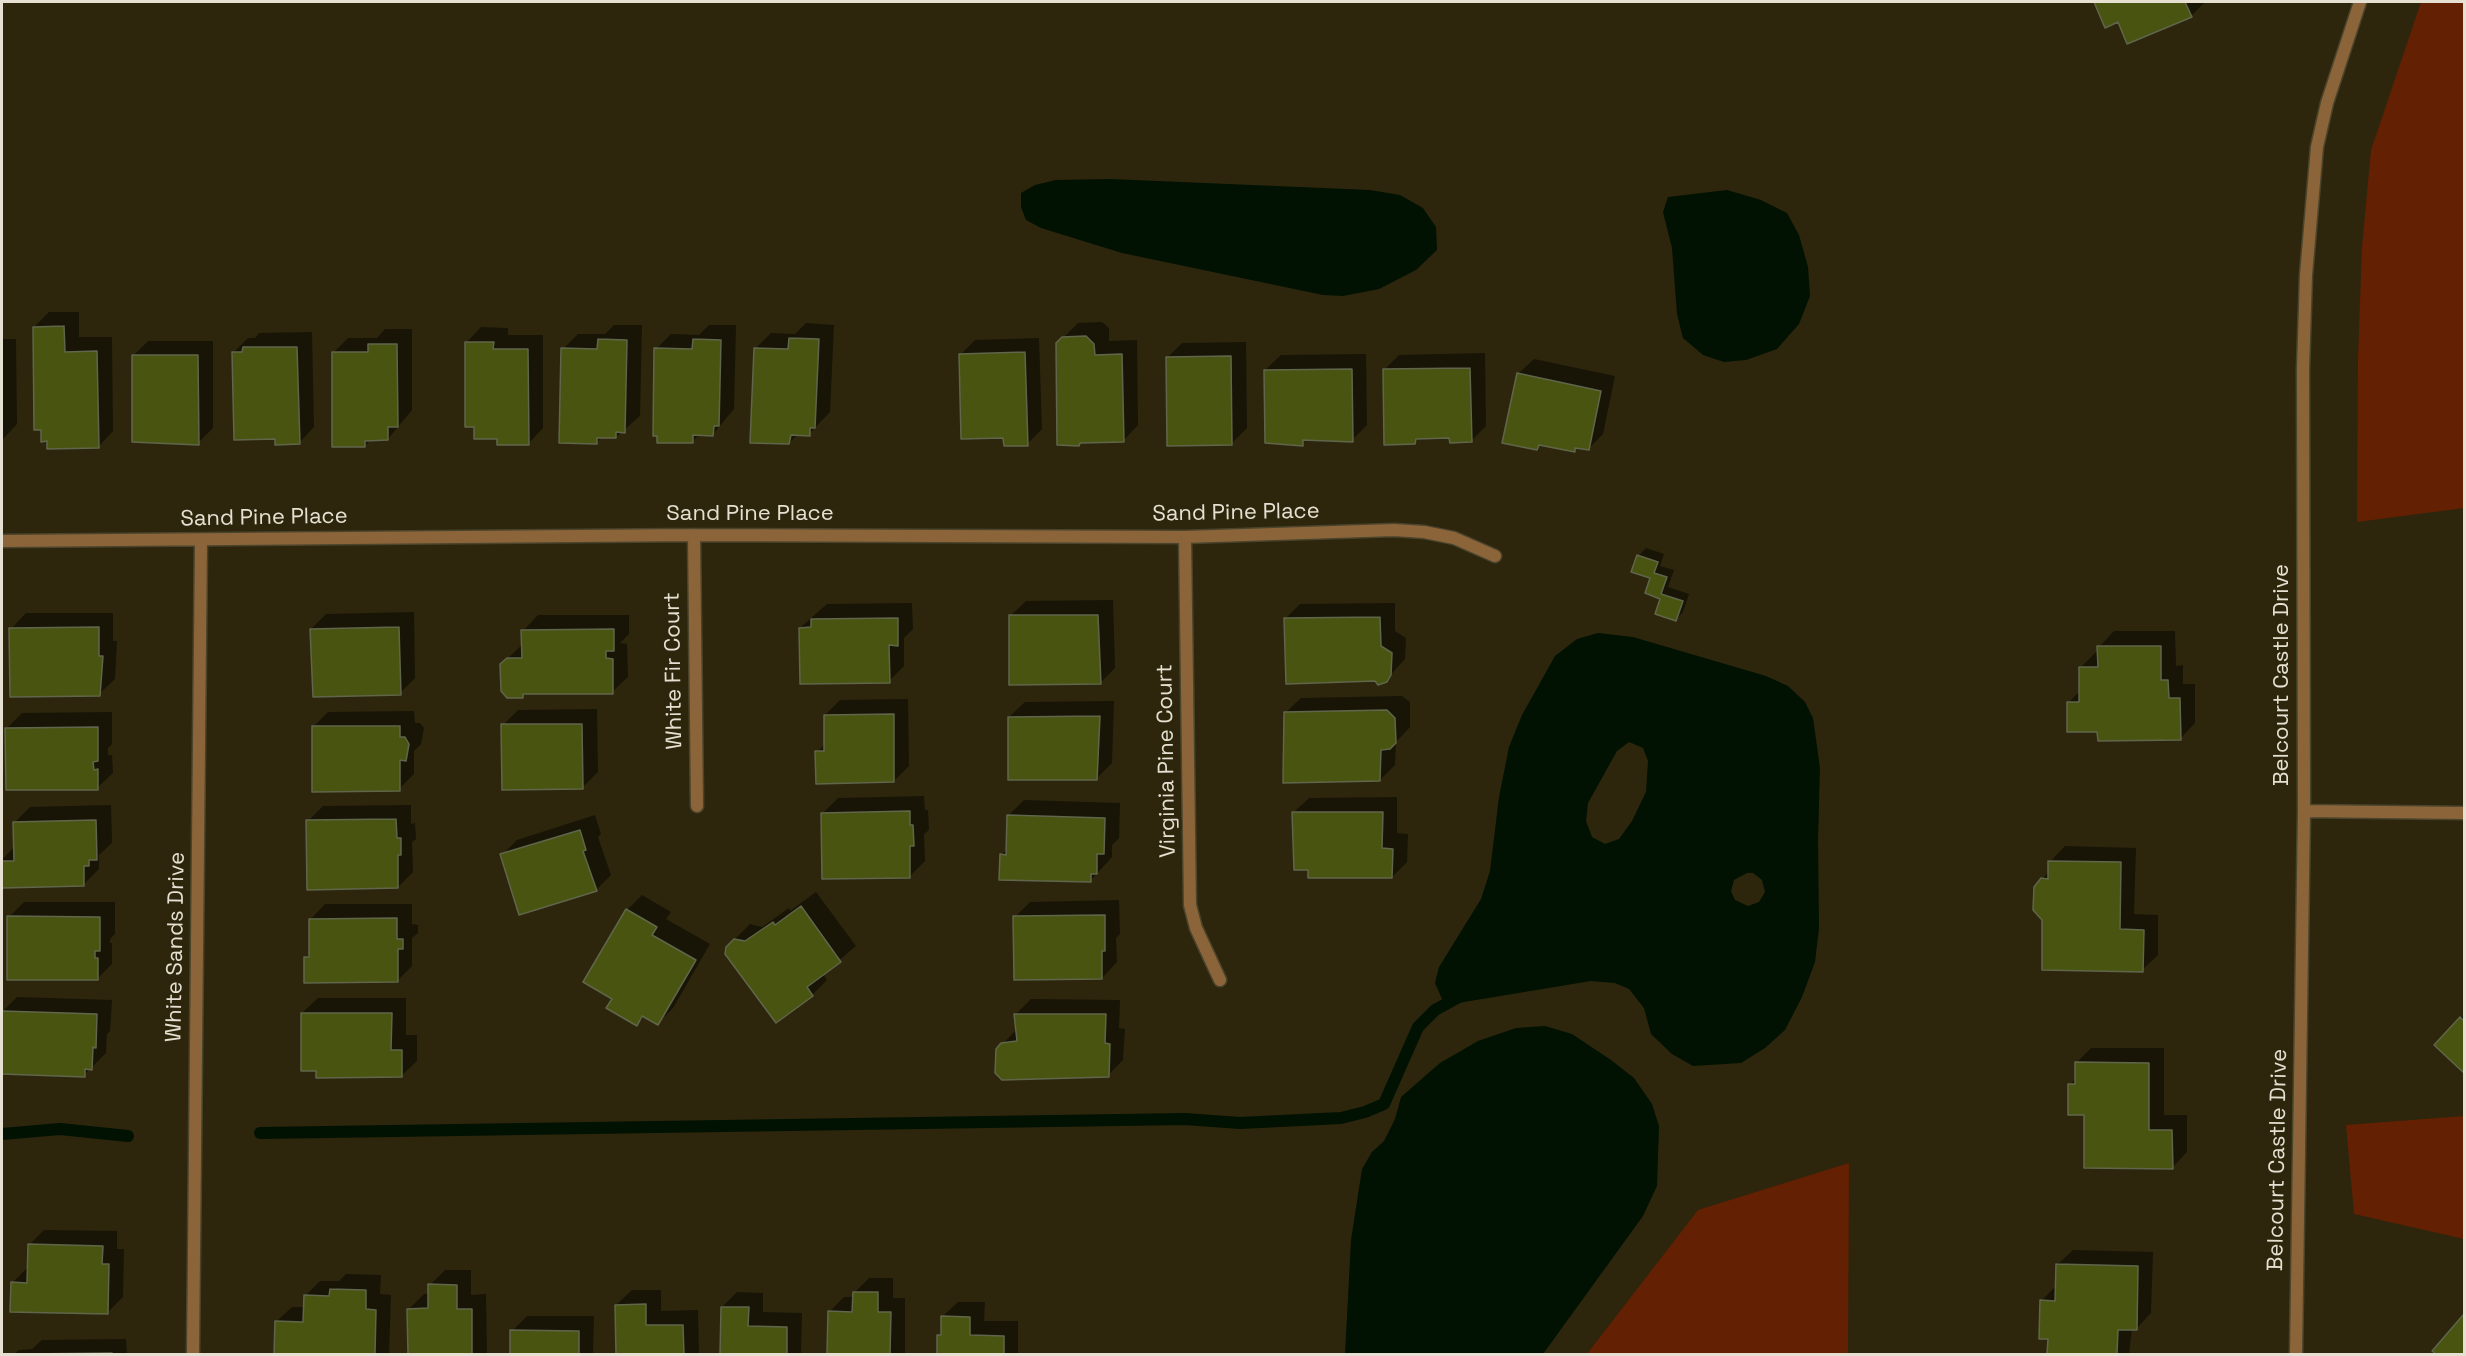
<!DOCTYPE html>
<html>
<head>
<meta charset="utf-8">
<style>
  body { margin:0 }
  #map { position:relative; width:2466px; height:1356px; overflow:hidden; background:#2d260c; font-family:"Space Grotesk",sans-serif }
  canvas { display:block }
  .frame { position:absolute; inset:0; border:3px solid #e5e0d1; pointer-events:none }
</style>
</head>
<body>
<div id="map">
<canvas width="2466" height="1356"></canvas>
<div class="frame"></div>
</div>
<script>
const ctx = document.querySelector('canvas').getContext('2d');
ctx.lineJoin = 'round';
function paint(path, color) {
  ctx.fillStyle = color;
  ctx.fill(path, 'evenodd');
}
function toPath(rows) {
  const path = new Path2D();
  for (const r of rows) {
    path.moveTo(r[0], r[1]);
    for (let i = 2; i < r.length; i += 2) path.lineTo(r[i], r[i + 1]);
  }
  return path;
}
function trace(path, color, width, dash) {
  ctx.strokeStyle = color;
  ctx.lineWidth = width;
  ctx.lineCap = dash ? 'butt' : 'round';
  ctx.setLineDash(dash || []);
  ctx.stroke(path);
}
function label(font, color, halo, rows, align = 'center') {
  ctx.font = font + ' "Space Grotesk",sans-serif';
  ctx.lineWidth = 6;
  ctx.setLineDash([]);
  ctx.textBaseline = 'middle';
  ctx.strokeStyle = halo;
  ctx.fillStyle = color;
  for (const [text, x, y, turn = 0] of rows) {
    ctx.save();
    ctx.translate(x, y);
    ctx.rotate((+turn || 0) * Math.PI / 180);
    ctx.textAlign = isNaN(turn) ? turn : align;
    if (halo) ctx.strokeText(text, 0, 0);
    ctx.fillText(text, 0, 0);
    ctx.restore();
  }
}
const green = toPath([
  [2421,2,2464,2,2464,508,2357,522,2358,357,2362,247,2371,150],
  [2464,1116,2464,1239,2354,1214,2346,1125],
  [1849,1163,1848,1354,1587,1354,1698,1210]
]);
const water = toPath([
  [1110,179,1370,190,1400,195,1423,208,1436,227,1437,250,1416,270,1379,289,1343,296,1323,295,1122,253,1041,228,1026,220,1021,207,1021,193,1035,185,1056,180],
  [1727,190,1761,200,1787,213,1799,235,1808,267,1810,296,1799,324,1777,349,1746,360,1724,362,1703,355,1683,338,1677,314,1672,248,1663,212,1668,197],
  [1598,633,1633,637,1766,676,1788,686,1805,702,1813,718,1820,768,1818,839,1819,928,1815,962,1802,997,1785,1030,1765,1048,1741,1063,1693,1066,1672,1054,1651,1034,1644,1008,1629,989,1615,983,1591,981,1458,1003,1442,999,1435,983,1439,967,1481,899,1490,871,1499,797,1509,747,1522,715,1555,656,1577,639],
  [1629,742,1643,748,1648,761,1646,792,1632,821,1619,839,1605,844,1592,837,1586,821,1588,803,1617,751],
  [1747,873,1753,873,1762,880,1765,892,1759,902,1748,906,1735,900,1731,891,1734,880],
  [1545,1026,1572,1034,1611,1060,1634,1078,1652,1104,1659,1126,1657,1186,1643,1216,1543,1354,1345,1354,1351,1240,1362,1169,1372,1152,1384,1141,1395,1119,1401,1097,1440,1063,1478,1041,1516,1028]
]);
const shadow = toPath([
  [2096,2,2205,2,2191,16,2119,20,2106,26],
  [49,312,79,312,79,337,112,337,113,431,98,447,49,440,34,327],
  [1102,322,1109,328,1109,341,1137,340,1138,425,1123,441,1082,441,1079,445,1057,344,1078,323],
  [806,323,834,325,830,412,809,434,798,434,789,443,756,348,771,333,795,334],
  [614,325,642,325,640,416,616,437,603,436,596,443,563,349,578,334,605,334],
  [709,325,736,325,734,409,713,434,700,434,692,442,656,349,671,334,699,335],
  [481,327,508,328,508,335,543,335,543,428,528,444,466,343],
  [385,329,412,329,412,410,388,439,371,439,365,446,333,353,348,338,377,338],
  [312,332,314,427,299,443,276,438,233,353,248,338,255,338,259,333],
  [1039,338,1042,429,1027,444,1005,437,960,355,975,340],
  [2,339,16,339,17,424,2,440],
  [148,341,213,341,213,428,198,443,133,356],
  [1246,342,1247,428,1232,443,1167,358,1182,343],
  [1485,353,1486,426,1471,441,1451,436,1420,437,1415,443,1384,370,1399,355],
  [1366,354,1367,425,1352,440,1308,439,1302,444,1283,444,1265,370,1281,355],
  [1534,359,1615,376,1603,434,1588,449,1577,447,1574,450,1541,444,1537,448,1518,374],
  [1646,548,1664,554,1660,566,1674,570,1668,587,1689,594,1683,612,1676,620,1651,578,1633,571,1639,555],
  [1113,600,1115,668,1100,683,1010,616,1026,601],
  [912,603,913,629,904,638,904,666,889,681,800,628,827,604],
  [1395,603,1395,631,1406,638,1405,659,1386,680,1285,619,1300,604],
  [414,612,415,678,400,693,311,629,326,614],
  [26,613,113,613,113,641,117,641,115,679,99,694,11,629],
  [538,615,629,615,629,634,620,643,627,644,628,677,612,692,526,693,523,696,502,664,523,644,523,631],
  [2114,631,2175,631,2176,666,2183,665,2183,684,2195,684,2195,723,2180,739,2099,730,2068,703,2081,690,2081,667,2096,652,2099,652,2099,647],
  [1402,696,1410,702,1410,727,1396,742,1395,765,1380,780,1285,713,1301,698],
  [908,699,909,766,894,781,817,752,825,744,825,715,840,700],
  [1114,701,1112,763,1097,778,1009,717,1025,702],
  [597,709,598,772,582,788,503,725,518,710],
  [414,711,415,723,420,723,424,728,421,744,414,751,414,774,399,789,313,727,328,712],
  [112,712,112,744,108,748,108,755,112,755,113,773,97,788,7,728,22,713],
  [924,796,925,810,928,810,929,830,924,834,925,861,910,876,823,813,838,798],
  [1397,797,1397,833,1408,834,1407,862,1392,877,1310,869,1293,813,1309,798],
  [1024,800,1120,803,1119,838,1112,845,1112,857,1091,880,1001,855,1007,849,1008,816],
  [111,805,112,843,99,855,99,869,84,884,2,886,2,860,15,846,15,822,30,807],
  [411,805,411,824,415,823,416,839,412,842,413,872,398,887,308,821,323,806],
  [595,815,601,834,598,837,611,875,596,890,502,855,517,840],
  [2065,846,2136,848,2134,914,2158,915,2158,955,2142,970,2044,919,2042,879,2050,871,2050,862],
  [816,892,856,946,823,974,827,980,812,995,727,947,750,924,762,927,789,908,790,911],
  [642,895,671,912,666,919,710,944,673,1008,658,1023,644,1016,636,1024,614,998,627,910],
  [1119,900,1120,934,1116,938,1117,962,1102,978,1015,917,1030,902],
  [24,902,115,902,115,934,110,939,110,943,112,943,112,964,97,979,9,917],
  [325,904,412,904,412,924,418,925,418,933,412,938,412,966,397,981,305,958,310,953,310,920],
  [17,997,112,1000,110,1031,107,1034,106,1053,84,1075,2,1073,2,1012],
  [318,998,406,998,406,1035,417,1035,417,1061,401,1076,302,1013],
  [1031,999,1120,1000,1119,1028,1125,1029,1123,1060,1108,1075,997,1050,1017,1029,1016,1014],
  [2464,1015,2464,1071,2436,1045],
  [2091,1048,2164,1048,2164,1115,2187,1115,2187,1152,2172,1168,2086,1113,2070,1085,2076,1078,2076,1063],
  [44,1230,117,1231,117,1249,124,1249,123,1297,108,1312,12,1283,27,1268,29,1245],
  [2073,1250,2153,1252,2151,1313,2136,1329,2132,1329,2129,1354,2049,1354,2049,1337,2041,1301,2057,1285,2057,1265],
  [445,1270,471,1270,471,1295,486,1294,487,1354,409,1354,409,1309,424,1294,430,1294,430,1285],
  [346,1274,381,1275,380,1294,391,1295,389,1354,276,1354,276,1322,292,1307,305,1307,305,1296,320,1281,339,1281],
  [869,1278,893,1278,893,1298,905,1298,905,1354,829,1354,829,1312,844,1297,854,1297,854,1293],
  [632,1290,661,1290,661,1311,698,1310,699,1354,617,1354,616,1305],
  [737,1292,763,1293,763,1312,802,1313,801,1354,721,1354,722,1307],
  [958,1302,985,1302,984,1321,1018,1321,1018,1354,938,1354,942,1317],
  [527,1316,594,1316,593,1354,512,1354,512,1331],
  [2464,1316,2464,1354,2439,1354,2434,1351],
  [126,1339,127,1354,14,1354,19,1350,32,1349,42,1340]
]);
const stream = toPath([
  [260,1133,1185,1119,1240,1123,1341,1118,1365,1112,1384,1104,1418,1027,1435,1010,1466,993],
  [2,1134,60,1129,128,1136]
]);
const building = toPath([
  [2094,2,2185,2,2192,17,2127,44,2118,22,2105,28,2094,2],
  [64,326,65,352,97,351,99,448,47,449,47,441,41,442,41,430,34,430,33,327,64,326],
  [1086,336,1094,344,1095,355,1122,354,1124,442,1080,443,1079,446,1057,445,1056,343,1062,337,1086,336],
  [789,338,819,339,815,428,810,428,810,436,791,435,789,444,750,443,754,348,788,349,789,338],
  [598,339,627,340,625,433,616,432,616,438,597,438,597,444,559,443,561,348,597,349,598,339],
  [693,339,721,340,719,426,714,426,713,436,693,435,693,443,657,443,657,436,653,436,654,348,692,349,693,339],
  [465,342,494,342,493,349,528,349,529,445,497,445,497,439,474,439,474,427,465,427,465,342],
  [368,344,397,344,398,427,388,427,388,440,365,441,365,447,332,447,332,352,368,352,368,344],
  [243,347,297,347,300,444,275,445,275,439,234,440,232,352,242,352,243,347],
  [1025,352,1028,446,1004,446,1003,438,961,439,959,354,1025,352],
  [132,355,198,355,199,445,132,442,132,355],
  [1231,356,1232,445,1167,446,1166,357,1231,356],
  [1470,368,1472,442,1450,443,1449,438,1416,439,1415,444,1384,445,1383,369,1470,368],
  [1352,369,1353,442,1303,440,1303,446,1265,443,1264,370,1352,369],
  [1517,373,1601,391,1589,450,1575,448,1575,452,1539,445,1537,450,1502,443,1517,373],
  [1637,555,1658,562,1654,573,1667,577,1661,594,1683,601,1676,621,1655,614,1660,599,1645,593,1650,578,1631,572,1637,555],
  [1009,615,1098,615,1101,684,1009,685,1009,615],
  [1380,617,1381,646,1392,653,1391,675,1387,682,1378,685,1375,681,1286,684,1284,618,1380,617],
  [898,618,898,646,889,645,890,683,800,684,799,628,811,627,811,619,898,618],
  [99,627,99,656,103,656,100,696,10,697,9,628,99,627],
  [399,627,401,695,313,697,310,629,399,627],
  [614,629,614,651,606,651,606,658,613,659,613,694,523,694,523,698,507,698,501,691,500,664,507,658,522,658,521,630,614,629],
  [2097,646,2161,646,2161,680,2168,680,2169,698,2180,698,2181,740,2098,741,2097,732,2067,732,2067,702,2079,702,2079,667,2098,667,2097,646],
  [1387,710,1395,718,1396,743,1390,749,1381,750,1380,781,1283,783,1284,712,1387,710],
  [894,714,894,782,816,784,815,751,824,751,824,715,894,714],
  [1100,716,1097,780,1008,780,1008,717,1100,716],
  [501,724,582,724,583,789,502,790,501,724],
  [312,726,400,726,400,737,405,737,409,744,406,761,400,760,400,791,312,792,312,726],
  [98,727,98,761,93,762,94,770,98,769,98,790,6,790,5,728,98,727],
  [910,811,910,825,913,825,914,846,910,846,910,878,822,879,821,813,910,811],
  [1292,812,1383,812,1382,848,1393,849,1392,878,1308,878,1308,870,1294,870,1292,812],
  [1007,815,1105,818,1104,854,1097,854,1097,874,1091,874,1091,882,999,880,1000,854,1006,855,1007,815],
  [396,819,397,838,401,838,401,855,398,855,398,888,307,890,306,820,396,819],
  [96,820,97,860,89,860,89,866,84,866,84,886,2,888,2,861,14,861,13,822,96,820],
  [580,830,586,850,583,851,597,891,519,915,500,854,580,830],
  [2048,861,2121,862,2120,929,2144,930,2143,972,2042,970,2042,920,2033,910,2034,887,2041,878,2048,879,2048,861],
  [801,906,841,962,807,987,813,996,776,1023,725,954,726,947,734,939,745,941,773,922,775,925,801,906],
  [626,909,657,927,652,935,696,960,658,1025,642,1016,637,1026,606,1008,612,999,583,982,626,909],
  [1105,915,1105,951,1102,951,1102,979,1014,980,1013,916,1105,915],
  [7,916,100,917,100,951,95,951,95,958,98,958,98,980,7,980,7,916],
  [397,918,397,939,403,939,403,949,398,949,398,982,304,983,304,957,309,957,309,919,397,918],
  [2,1011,97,1014,96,1048,93,1047,92,1070,85,1069,85,1077,2,1074,2,1011],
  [301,1013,392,1013,391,1050,402,1050,402,1077,316,1078,316,1071,301,1071,301,1013],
  [1014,1014,1106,1014,1105,1043,1110,1044,1109,1077,1002,1080,995,1073,996,1049,1001,1043,1017,1041,1014,1014],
  [2460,1017,2464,1021,2464,1073,2434,1045,2460,1017],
  [2075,1062,2149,1063,2149,1130,2172,1130,2173,1169,2084,1168,2084,1115,2068,1115,2068,1084,2075,1084,2075,1062],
  [28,1244,103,1246,102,1264,109,1264,108,1314,10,1312,11,1282,27,1283,28,1244],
  [2056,1264,2138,1266,2137,1330,2118,1330,2117,1354,2047,1354,2048,1339,2039,1339,2040,1300,2055,1301,2056,1264],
  [428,1284,457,1285,457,1309,472,1309,472,1354,408,1354,407,1309,428,1308,428,1284],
  [330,1289,366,1290,366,1309,376,1310,375,1354,274,1354,275,1321,303,1322,304,1295,329,1296,330,1289],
  [853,1292,878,1292,878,1312,891,1312,890,1354,827,1354,828,1311,852,1312,853,1292],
  [646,1304,646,1325,683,1325,684,1354,616,1354,615,1305,646,1304],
  [721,1307,749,1307,748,1326,787,1327,787,1354,720,1354,721,1307],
  [2464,1314,2464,1354,2436,1354,2432,1351,2464,1314],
  [941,1316,970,1317,970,1335,1004,1336,1004,1354,937,1354,937,1335,941,1335,941,1316],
  [510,1330,579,1331,579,1354,510,1354,510,1330],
  [112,1353,112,1354,26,1354,112,1353]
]);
const street = toPath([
  [694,535,697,806],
  [1185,537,1190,905,1196,928,1220,980],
  [2,541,694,535,1185,537,1394,530,1424,532,1454,538,1495,556],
  [2304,811,2464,813],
  [193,1354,201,540],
  [2296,1354,2304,811,2303,369,2306,275,2317,147,2327,103,2360,2]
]);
const streetNames = [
  ["Sand Pine Place",1236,513,-1],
  ["Sand Pine Place",750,514],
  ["Sand Pine Place",264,518,-1],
  ["White Fir Court",674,671,-91],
  ["Belcourt Castle Drive",2282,675,-90],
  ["Virginia Pine Court",1167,761,-91],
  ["White Sands Drive",176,947,-89],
  ["Belcourt Castle Drive",2278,1160,-89]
];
paint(green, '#632003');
paint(water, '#011202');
paint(shadow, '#0007');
trace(stream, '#011202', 12);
paint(building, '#48540f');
trace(building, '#60664c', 1.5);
trace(street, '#4a442c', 15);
trace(street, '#8c6439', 12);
label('22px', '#e5e0d1', '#2d260c', streetNames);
</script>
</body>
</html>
